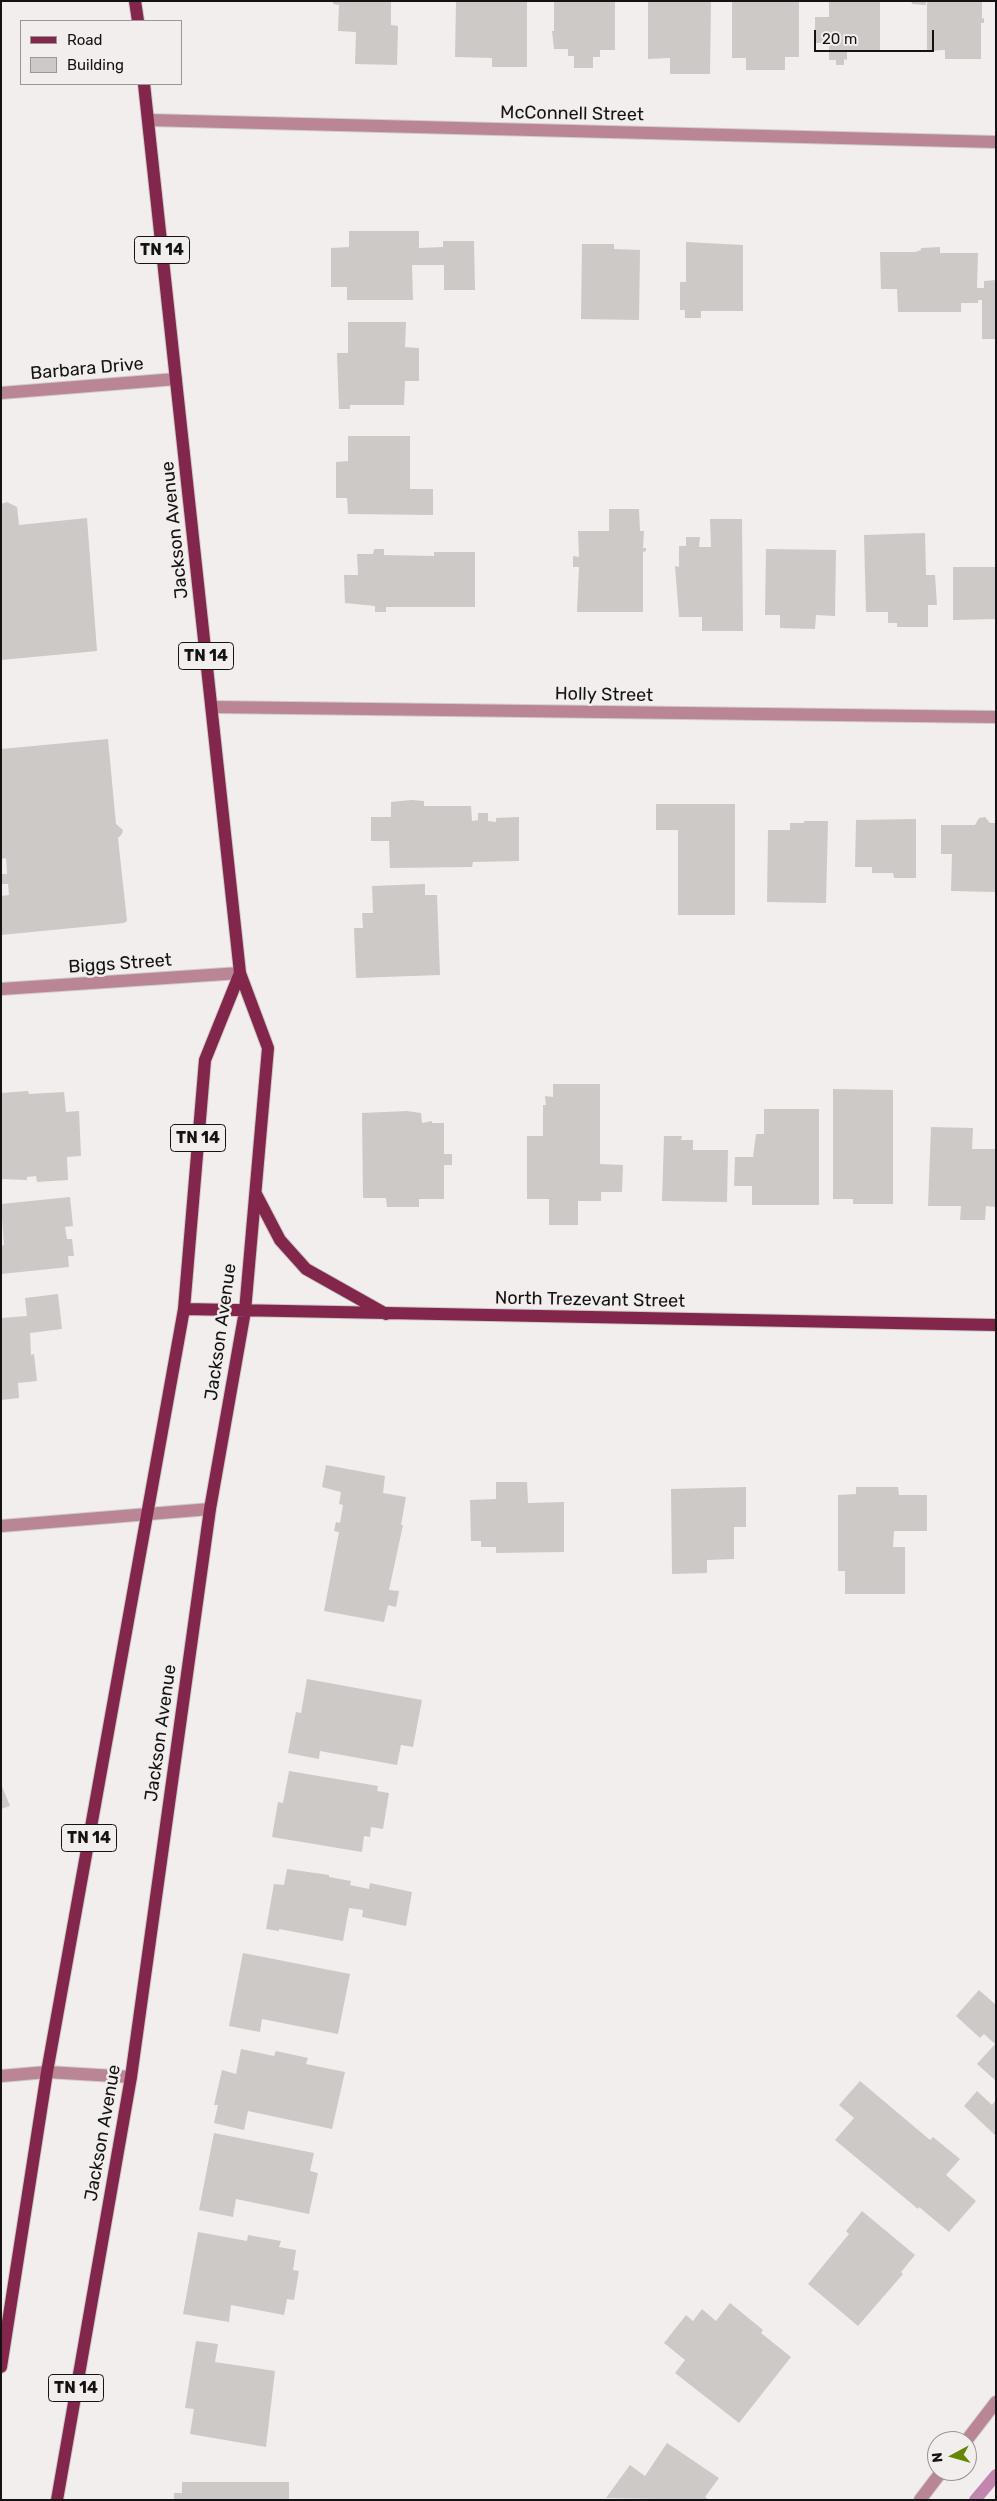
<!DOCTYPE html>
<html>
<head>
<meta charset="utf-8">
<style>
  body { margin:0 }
  #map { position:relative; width:997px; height:2501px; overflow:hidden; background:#f2eeee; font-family:Rubik,sans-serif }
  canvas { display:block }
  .frame { position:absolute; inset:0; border:2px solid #141212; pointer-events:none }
  .legend { position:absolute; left:20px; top:20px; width:162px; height:65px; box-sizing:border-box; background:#f2eeee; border:1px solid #999696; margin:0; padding:6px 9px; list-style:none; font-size:15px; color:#141212 }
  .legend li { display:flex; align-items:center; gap:10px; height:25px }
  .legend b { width:25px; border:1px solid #999696 }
  .north { position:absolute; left:927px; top:2431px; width:50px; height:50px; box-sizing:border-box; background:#f2eeee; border:1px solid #999696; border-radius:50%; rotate:264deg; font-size:14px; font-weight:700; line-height:20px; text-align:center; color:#141212 }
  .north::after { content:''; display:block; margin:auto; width:18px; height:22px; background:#658704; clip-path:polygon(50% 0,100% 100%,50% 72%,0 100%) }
  .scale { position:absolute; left:814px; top:30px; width:120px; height:22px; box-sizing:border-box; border:2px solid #141212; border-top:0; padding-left:6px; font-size:15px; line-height:18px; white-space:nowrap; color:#141212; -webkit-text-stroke:4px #f2eeee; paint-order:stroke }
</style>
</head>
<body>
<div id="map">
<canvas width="997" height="2501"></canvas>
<div class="frame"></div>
<ul class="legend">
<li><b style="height:6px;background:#82274b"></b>Road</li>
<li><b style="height:14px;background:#ccc9c7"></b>Building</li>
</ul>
<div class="north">N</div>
<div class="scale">20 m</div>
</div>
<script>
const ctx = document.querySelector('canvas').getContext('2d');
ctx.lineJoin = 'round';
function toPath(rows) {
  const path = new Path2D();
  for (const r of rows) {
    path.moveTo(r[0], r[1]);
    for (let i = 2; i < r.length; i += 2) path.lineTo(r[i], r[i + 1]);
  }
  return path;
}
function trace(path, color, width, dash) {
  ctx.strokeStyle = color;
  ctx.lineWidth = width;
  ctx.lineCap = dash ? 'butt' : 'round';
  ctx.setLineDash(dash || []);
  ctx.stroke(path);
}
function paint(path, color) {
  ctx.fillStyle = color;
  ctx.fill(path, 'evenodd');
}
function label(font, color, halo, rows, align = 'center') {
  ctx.font = font + ' Rubik,sans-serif';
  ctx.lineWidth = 5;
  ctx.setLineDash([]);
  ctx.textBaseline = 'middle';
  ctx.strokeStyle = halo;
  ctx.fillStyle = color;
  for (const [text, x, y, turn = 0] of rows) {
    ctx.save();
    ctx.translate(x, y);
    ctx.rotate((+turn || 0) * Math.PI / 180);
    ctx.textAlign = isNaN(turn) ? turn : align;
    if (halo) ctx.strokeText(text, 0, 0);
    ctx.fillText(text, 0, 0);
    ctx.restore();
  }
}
const stream = toPath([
  [975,2500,996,2475]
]);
const building = toPath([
  [333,1,391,1,391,25,398,26,397,65,355,64,356,32,338,31,339,5,333,4],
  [456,1,527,1,527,67,492,67,492,58,455,57],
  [554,1,615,1,615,50,600,50,600,57,593,57,593,68,574,68,574,56,568,56,568,49,554,49,552,31,554,31],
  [648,1,711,1,710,74,670,74,670,58,648,59],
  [732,1,799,1,799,57,785,57,785,70,746,70,746,58,732,58],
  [829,1,880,1,880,51,847,51,847,60,844,59,844,65,836,65,836,60,829,60,829,43,815,43,815,17,829,17],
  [911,1,926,1,926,5,912,4],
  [927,1,982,1,982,19,984,18,984,23,981,23,981,59,945,59,945,50,927,51],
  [349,231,419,231,419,248,443,247,443,241,474,241,475,290,444,290,444,265,412,265,413,300,347,300,347,287,331,287,331,248,349,247],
  [686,242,743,245,743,311,701,311,701,318,685,318,685,310,680,310,680,282,686,282],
  [582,244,614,244,614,249,640,250,639,320,581,319],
  [940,247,940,253,978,253,977,288,984,288,984,281,996,280,996,339,982,339,982,300,978,300,978,303,961,303,961,312,898,312,897,289,881,289,880,252,915,252,921,250,921,248],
  [348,322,406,322,405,347,419,348,419,381,405,381,404,405,350,405,350,409,339,409,337,353,348,353],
  [348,436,410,436,410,489,433,489,433,515,348,514,347,498,336,498,336,462,348,461],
  [7,502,17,507,19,525,87,518,97,651,1,660,1,504],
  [609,509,639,509,640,531,644,531,643,548,646,548,646,551,643,552,643,612,577,612,579,567,573,567,573,556,579,557,578,531,609,531],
  [710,519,742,519,743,631,702,631,702,617,679,617,675,566,679,567,679,546,686,546,686,537,700,537,699,547,711,547],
  [925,533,926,575,935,575,937,605,928,605,928,627,897,627,897,623,888,623,888,612,866,612,864,535],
  [374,549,384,549,384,555,434,556,434,552,475,552,475,607,386,607,386,612,375,612,375,606,345,603,344,575,358,575,357,554,373,554],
  [766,549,836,550,835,616,816,615,815,629,780,628,780,615,765,615],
  [953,567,996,567,996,619,953,620],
  [108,739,116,824,123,830,122,834,118,838,127,921,124,923,1,935,1,896,9,895,8,884,1,884,1,874,7,874,6,858,1,859,1,749],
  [411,800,424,801,424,806,471,806,472,821,478,820,478,813,488,813,488,821,496,822,496,818,519,817,519,861,473,862,472,867,390,868,389,841,371,841,371,817,391,817,391,802],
  [656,804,735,804,735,915,678,915,678,830,656,830],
  [985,817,990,823,996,823,996,892,951,891,952,854,941,854,941,825,975,825,979,818],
  [916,819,916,878,894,878,893,873,872,873,872,867,855,867,856,820],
  [804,821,828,821,826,903,767,902,768,830,790,830,790,823,804,823],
  [425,884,425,895,437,895,440,975,356,978,354,928,363,928,362,913,373,913,372,886],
  [553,1084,600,1084,600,1164,623,1165,622,1192,601,1192,601,1201,578,1201,578,1225,549,1225,549,1199,527,1199,527,1136,543,1136,543,1105,546,1105,545,1096,553,1097],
  [833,1089,893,1090,893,1204,853,1204,853,1199,833,1199],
  [28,1091,29,1094,64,1092,66,1112,79,1111,81,1156,67,1157,68,1180,37,1182,36,1176,27,1177,27,1180,1,1179,1,1093],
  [764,1109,819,1109,819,1205,752,1205,752,1186,734,1186,735,1157,753,1157,756,1134,764,1134],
  [407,1111,421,1113,422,1123,432,1121,432,1123,444,1123,444,1154,452,1154,452,1165,444,1165,444,1199,419,1199,419,1207,387,1207,386,1198,363,1198,362,1113],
  [931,1127,973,1128,972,1149,996,1149,996,1207,986,1206,985,1220,960,1220,961,1206,928,1206],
  [664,1136,682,1136,681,1140,693,1140,693,1150,728,1150,727,1202,662,1201],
  [70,1197,73,1226,65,1227,67,1239,72,1239,74,1256,68,1256,69,1267,1,1274,1,1246,4,1245,1,1204],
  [58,1294,62,1329,30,1333,31,1355,34,1354,37,1381,18,1383,19,1398,1,1400,1,1318,27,1316,25,1298],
  [326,1465,385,1476,383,1493,406,1497,401,1525,403,1525,389,1590,399,1591,396,1607,388,1605,384,1622,324,1611,339,1532,334,1531,336,1522,340,1523,343,1505,339,1504,341,1492,322,1487],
  [496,1482,527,1482,528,1503,564,1502,564,1552,496,1553,496,1547,481,1547,481,1541,471,1541,470,1500,496,1499],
  [746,1487,746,1527,734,1527,734,1559,707,1560,707,1573,672,1574,671,1489],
  [856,1487,898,1487,899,1495,927,1495,927,1531,894,1531,893,1547,905,1547,905,1594,845,1594,845,1571,838,1571,838,1495,856,1494],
  [307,1679,422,1700,413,1747,401,1745,397,1765,320,1751,319,1759,288,1753,296,1712,301,1713],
  [289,1771,378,1786,377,1791,389,1793,383,1829,371,1827,370,1837,364,1836,362,1852,272,1837,278,1802,283,1803],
  [1,1784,10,1806,1,1809],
  [287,1869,329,1875,329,1877,351,1881,350,1885,369,1889,370,1883,412,1892,406,1926,362,1917,363,1910,349,1908,343,1941,279,1929,279,1931,266,1929,274,1884,284,1885],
  [243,1953,350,1974,338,2034,262,2019,260,2032,229,2026],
  [979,1990,996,2005,996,2081,977,2064,995,2044,984,2034,980,2038,956,2016],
  [241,2049,274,2056,276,2051,308,2058,306,2064,345,2072,332,2129,248,2111,244,2130,214,2123,218,2105,214,2105,222,2070,236,2074],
  [860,2081,930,2140,933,2137,960,2159,946,2175,976,2201,949,2232,919,2207,918,2209,835,2140,854,2118,839,2105],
  [977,2091,992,2105,996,2100,996,2136,964,2106],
  [214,2133,314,2153,310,2171,318,2173,309,2214,236,2199,233,2217,199,2210],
  [862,2211,915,2255,901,2272,903,2274,858,2326,808,2284,849,2234,846,2231],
  [198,2232,247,2241,248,2235,281,2241,279,2247,296,2250,293,2270,299,2271,294,2300,287,2299,284,2315,231,2305,229,2322,183,2314],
  [730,2303,763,2330,761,2333,791,2357,739,2423,675,2373,685,2360,664,2343,686,2315,693,2321,702,2309,716,2321],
  [196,2341,218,2344,215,2362,275,2371,266,2447,190,2434,194,2409,185,2408],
  [667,2443,719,2478,705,2497,709,2500,606,2498,630,2465,645,2476],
  [182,2482,289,2482,289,2500,174,2500,174,2493,182,2493]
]);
const minor = toPath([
  [148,120,996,142],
  [1,393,176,379],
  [212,707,996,717],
  [1,989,240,973],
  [1,1526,210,1509],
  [1,2076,47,2072,131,2077],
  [966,2441,996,2402],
  [920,2500,942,2471]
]);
const major = toPath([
  [135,1,138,21],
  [256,1194,280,1240,306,1269,386,1314],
  [184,1309,996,1325],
  [1,2367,47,2072,184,1309,205,1060,240,973],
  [57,2500,131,2077,210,1509,245,1311,268,1048,240,973,144,84]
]);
const shields = [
  [162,250,55],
  [206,656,55],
  [198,1138,55],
  [89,1838,55],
  [76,2388,55]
];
const shieldNames = [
  ["TN 14",162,250],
  ["TN 14",206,656],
  ["TN 14",198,1138],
  ["TN 14",89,1838],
  ["TN 14",76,2388]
];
const streetNames = [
  ["McConnell Street",572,114,1],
  ["Barbara Drive",87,369,-5],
  ["Jackson Avenue",175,530,-96],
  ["Holly Street",604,695,1],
  ["Biggs Street",120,964,-4],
  ["North Trezevant Street",590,1300,1],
  ["Jackson Avenue",221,1332,-82],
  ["Jackson Avenue",161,1733,-82],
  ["Jackson Avenue",103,2133,-80]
];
trace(stream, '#c285ae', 12);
paint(building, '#ccc9c7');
trace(minor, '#cecbcb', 14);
trace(major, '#cecbcb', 14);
trace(minor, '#ba8594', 12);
trace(major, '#82274b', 12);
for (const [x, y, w] of shields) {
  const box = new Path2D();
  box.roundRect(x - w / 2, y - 13.5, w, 27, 4);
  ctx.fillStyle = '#f2eeee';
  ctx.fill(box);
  trace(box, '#141212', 1);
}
label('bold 16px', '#141212', null, shieldNames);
label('18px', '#141212', '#f2eeee', streetNames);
</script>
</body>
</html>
